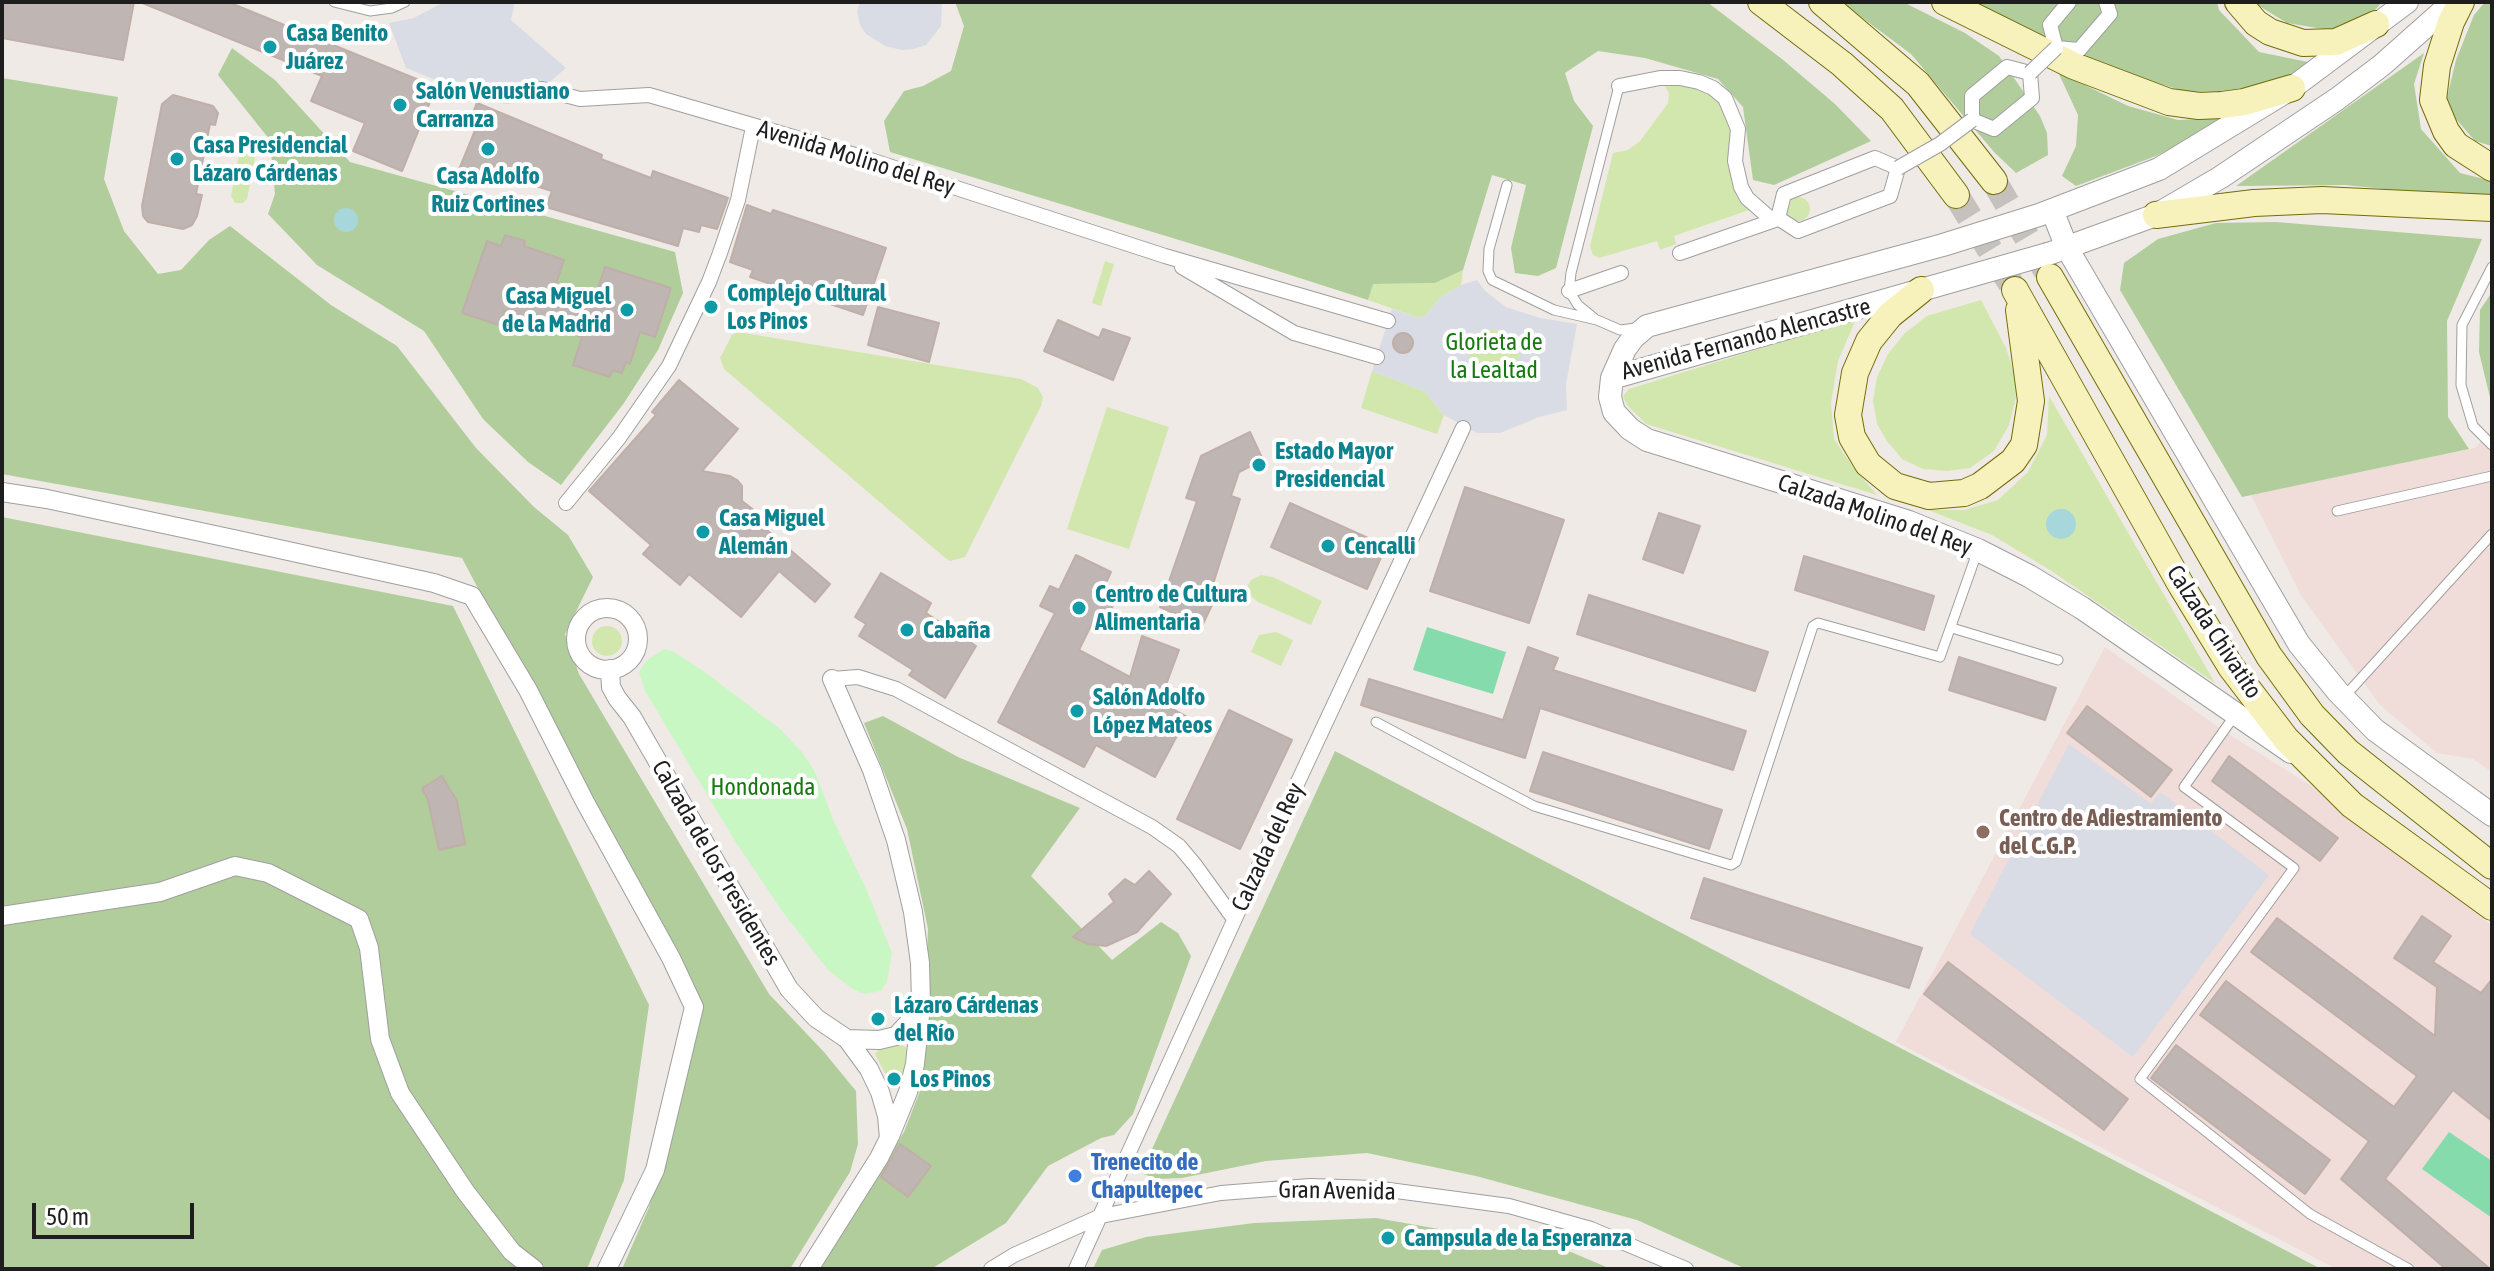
<!DOCTYPE html>
<html>
<head>
<meta charset="utf-8">
<style>
  body { margin:0 }
  #map { position:relative; width:2494px; height:1271px; overflow:hidden; background:#efeae5; font-family:"Asap Condensed",sans-serif }
  canvas { display:block }
  .frame { position:absolute; inset:0; border:4px solid #1e1e1e; pointer-events:none }
  .scale { position:absolute; left:32px; top:1203px; width:162px; height:36px; box-sizing:border-box; border:4px solid #1e1e1e; border-top:0; padding-left:10px; font-size:24px; line-height:28px; white-space:nowrap; color:#1e1e1e; -webkit-text-stroke:6px #fff; paint-order:stroke }
</style>
</head>
<body>
<div id="map">
<canvas width="2494" height="1271"></canvas>
<div class="frame"></div>
<div class="scale">50 m</div>
</div>
<script>
const ctx = document.querySelector('canvas').getContext('2d');
ctx.lineJoin = 'round';
function paint(path, color) {
  ctx.fillStyle = color;
  ctx.fill(path, 'evenodd');
}
function toPath(rows) {
  const path = new Path2D();
  for (const r of rows) {
    if (r.length === 3) {
      path.moveTo(r[0] + r[2], r[1]);
      path.arc(r[0], r[1], r[2], 0, 2 * Math.PI);
      continue;
    }
    path.moveTo(r[0], r[1]);
    for (let i = 2; i < r.length; i += 2) path.lineTo(r[i], r[i + 1]);
  }
  return path;
}
function trace(path, color, width, dash) {
  ctx.strokeStyle = color;
  ctx.lineWidth = width;
  ctx.lineCap = dash ? 'butt' : 'round';
  ctx.setLineDash(dash || []);
  ctx.stroke(path);
}
function label(font, color, halo, rows, align = 'center') {
  ctx.font = font + ' "Asap Condensed",sans-serif';
  ctx.lineWidth = 8;
  ctx.setLineDash([]);
  ctx.textBaseline = 'middle';
  ctx.strokeStyle = halo;
  ctx.fillStyle = color;
  for (const [text, x, y, turn = 0] of rows) {
    ctx.save();
    ctx.translate(x, y);
    ctx.rotate((+turn || 0) * Math.PI / 180);
    ctx.textAlign = isNaN(turn) ? turn : align;
    if (halo) ctx.strokeText(text, 0, 0);
    ctx.fillText(text, 0, 0);
    ctx.restore();
  }
}
const military = toPath([
  [2492,430,2492,772,2473,759,2437,753,2380,705,2301,595,2251,495,2475,448],
  [2105,647,2224,731,2359,816,2492,926,2492,1269,2337,1269,1896,1042]
]);
const grass = toPath([
  [1681,84,1692,85,1714,97,1722,105,1733,131,1730,160,1734,190,1738,199,1749,210,1674,236,1676,244,1660,250,1657,241,1599,258,1593,255,1590,246,1613,153,1628,150,1640,141,1668,103,1669,94,1665,85],
  [249,147,255,158,247,199,243,203,235,203,231,196,239,154,243,148],
  [1798,209,12],
  [1105,261,1114,264,1101,306,1092,303],
  [1463,270,1461,285,1441,297,1426,315,1419,318,1368,300,1372,284,1435,283],
  [1981,300,2006,348,2014,373,2016,397,2009,425,1994,451,1970,468,1947,471,1923,469,1902,459,1887,441,1877,424,1873,401,1877,377,1888,354,1905,333,1927,316],
  [1856,319,1838,361,1831,403,1834,439,1853,467,1877,495,1646,424,1627,405,1623,396,1629,389],
  [1494,355,25],
  [738,332,1021,379,1038,388,1043,397,1041,406,965,557,950,561,944,557,724,369,720,358,732,335],
  [1372,371,1424,391,1444,415,1437,434,1361,408],
  [2049,396,2215,683,2050,570,1992,535,1928,510,1964,510,1998,500,2028,472,2047,435],
  [1107,407,1169,427,1129,549,1067,529],
  [1261,575,1273,577,1322,601,1311,625,1258,602,1251,596,1247,587,1251,580],
  [607,641,15],
  [1276,632,1293,640,1281,666,1251,652,1259,635],
  [902,1045,908,1049,902,1084,898,1088,893,1089,875,1054,878,1050]
]);
const forest = toPath([
  [955,2,1707,2,1782,59,1835,104,1871,141,1774,185,1753,180,1743,107,1718,79,1645,58,1598,51,1565,73,1574,101,1593,126,1556,268,1538,276,1515,273,1511,248,1526,185,1492,175,1463,270,1435,283,1373,284,1368,300,1225,254,890,152,884,121,904,91,923,86,951,71,964,26],
  [1841,2,1903,2,1965,33,1999,56,2040,116,2047,133,2048,155,2016,173,1994,152,1911,54],
  [1970,2,2217,2,2219,10,2259,52,2308,62,2285,80,2241,91,2187,92,2117,71],
  [2253,2,2382,2,2369,17,2329,30,2287,23],
  [2485,2,2492,2,2492,146,2475,141,2445,106,2456,60,2474,15],
  [232,48,275,80,350,162,675,252,683,293,658,350,624,403,561,485,528,462,483,419,424,331,317,265,268,214,275,194,270,140,218,75],
  [2424,53,2414,84,2421,129,2460,173,2492,181,2492,200,2345,185,2236,186],
  [2058,72,2128,106,2178,120,2219,118,2220,124,2156,156,2076,186,2062,176,2076,146,2078,115],
  [2,78,118,97,104,179,124,231,158,274,181,270,209,240,230,226,331,305,397,346,476,448,534,507,568,535,593,577,565,634,579,674,769,994,824,1052,856,1091,858,1144,850,1172,790,1269,622,1269,649,1207,700,1011,462,558,2,474],
  [2276,222,2482,239,2447,321,2448,417,2469,449,2242,497,2120,290,2124,263,2158,239,2216,223],
  [2492,292,2492,406,2479,352,2480,310],
  [2,517,453,606,649,1005,624,1180,587,1269,2,1269],
  [883,716,958,757,1080,808,1031,876,1112,960,1161,922,1178,933,1191,956,1133,1114,1114,1135,1101,1138,1048,1166,1006,1223,931,1269,818,1269,904,1132,923,1083,928,929,907,829,864,723],
  [1335,751,2321,1269,1746,1269,1637,1220,1476,1176,1367,1153,1266,1161,1182,1178,1157,1179,1141,1173],
  [1376,1218,1571,1252,1611,1269,1093,1269,1102,1250,1146,1237,1254,1223]
]);
const park = toPath([
  [664,649,674,652,702,670,780,729,801,751,814,770,835,824,867,891,892,953,887,982,881,991,865,994,854,990,828,970,782,911,735,841,645,691,639,672,646,661]
]);
const pitch = toPath([
  [1427,627,1506,652,1493,694,1413,670],
  [2449,1132,2492,1161,2492,1218,2422,1169]
]);
const plaza = toPath([
  [444,2,515,2,511,20,566,68,534,95,522,102,507,104,491,102,406,68,389,23,414,18],
  [860,2,942,2,941,26,926,45,914,49,902,50,885,46,866,34,860,25,857,11],
  [1477,280,1485,291,1506,307,1540,318,1577,324,1566,384,1567,410,1539,417,1500,433,1477,433,1444,415,1424,391,1372,371,1392,309,1419,318,1426,315,1441,297,1461,285],
  [1491,330,1499,330,1513,338,1519,352,1516,369,1502,380,1494,381,1478,375,1469,360,1469,351,1477,337],
  [2069,744,2151,804,2160,792,2269,875,2133,1057,1970,934]
]);
const water = toPath([
  [346,220,12],
  [2061,524,15]
]);
const building = toPath([
  [2,2,134,2,123,60,2,38,2,2],
  [140,2,228,2,436,87,402,171,353,151,365,123,311,101,322,76,140,2],
  [173,95,213,106,218,113,215,125,210,124,196,194,202,195,197,216,192,225,183,229,148,222,143,216,142,206,162,104,173,95],
  [477,103,602,155,601,159,651,178,653,171,728,198,717,229,701,225,699,232,683,228,678,246,546,207,552,191,484,170,479,181,458,172,476,128,468,125,477,103],
  [747,205,771,214,773,210,886,248,863,315,750,277,753,270,730,262,747,205],
  [505,235,525,241,524,246,564,260,555,287,594,300,605,267,671,288,655,337,640,332,630,364,626,362,622,373,612,370,610,377,573,365,582,337,504,311,499,325,462,313,487,241,501,246,505,235],
  [878,307,939,323,929,362,868,345,878,307],
  [1058,320,1099,338,1103,329,1130,338,1113,380,1044,351,1058,320],
  [1403,343,10],
  [679,380,738,429,702,471,730,476,737,480,742,486,742,501,759,514,754,519,830,584,815,602,779,571,741,617,689,574,680,585,643,554,651,545,589,491,656,415,652,412,679,380],
  [1250,432,1263,460,1239,472,1231,496,1240,499,1207,603,1212,605,1202,626,1160,607,1197,501,1186,498,1201,456,1250,432],
  [1465,487,1564,520,1529,623,1430,591,1465,487],
  [1290,503,1386,546,1367,589,1271,547,1290,503],
  [1659,513,1700,526,1683,573,1643,559,1659,513],
  [1076,555,1111,572,1105,585,1119,592,1108,616,1098,611,1079,650,1130,677,1142,636,1179,650,1167,682,1156,700,1187,717,1155,777,1096,745,1084,767,998,722,1055,613,1040,606,1050,586,1059,590,1076,555],
  [1804,556,1934,596,1924,630,1795,590,1804,556],
  [881,573,931,603,926,613,976,646,945,698,909,675,913,670,859,636,866,624,855,617,881,573],
  [1589,595,1768,652,1755,691,1577,634,1589,595],
  [1528,647,1558,658,1553,670,1746,731,1733,770,1540,708,1525,758,1361,705,1369,679,1503,720,1528,647],
  [1959,657,2056,688,2045,720,1949,690,1959,657],
  [2087,706,2172,770,2151,797,2067,733,2087,706],
  [1229,710,1292,740,1240,849,1177,819,1229,710],
  [1543,752,1722,810,1709,849,1530,791,1543,752],
  [2229,756,2338,838,2320,861,2212,781,2229,756],
  [442,776,457,801,465,844,439,850,428,800,422,788,442,776],
  [1149,871,1171,894,1137,932,1106,946,1088,944,1073,937,1114,902,1109,894,1125,879,1135,885,1149,871],
  [1704,878,1922,948,1909,988,1691,918,1704,878],
  [2422,916,2451,936,2433,962,2481,993,2492,979,2492,1121,2453,1090,2385,1179,2490,1269,2446,1269,2341,1179,2369,1141,2200,1015,2226,981,2394,1107,2417,1076,2251,952,2277,918,2435,1036,2437,987,2394,958,2422,916],
  [1948,962,2128,1099,2104,1130,1924,994,1948,962],
  [2176,1045,2330,1160,2305,1194,2151,1078,2176,1045],
  [900,1144,931,1166,908,1197,881,1177,900,1144]
]);
const secondaryTunnel = toPath([
  [1994,181,2050,277],
  [1956,195,2013,287]
]);
const service = toPath([
  [334,2,370,11,392,8,405,2],
  [1507,185,1489,249,1488,271,1492,280,1554,310,1597,320,1620,330,1636,328],
  [2492,267,2462,325,2461,385,2473,426,2492,445],
  [1594,318,1578,305,1569,291,1571,273,1619,86],
  [2337,511,2492,476],
  [1952,628,2058,660],
  [2344,697,2492,534],
  [2235,715,2184,787,2294,868,2140,1079,2310,1214,2409,1269],
  [1376,722,1534,806,1731,865,1736,862,1813,626,1818,623,1940,657,1978,550]
]);
const pedestrian = toPath([
  [2069,2,2050,25,2056,48,2079,50,2110,14,2106,2],
  [2007,67,2030,73,2032,98,1994,129,1972,120,1972,96,2007,67],
  [1619,86,1660,78,1680,78,1699,82,1713,88,1725,98,1738,129,1735,161,1741,187,1747,198,1772,220],
  [542,89,580,99,649,95,855,155,1165,256,1388,321],
  [1875,158,1898,168,1890,196,1798,231,1778,218,1784,194,1875,158],
  [1680,253,1778,219],
  [1182,267,1294,333,1377,357],
  [1569,291,1621,273],
  [566,503,619,438,669,366,709,282,720,253,738,200,753,127],
  [832,679,858,677,896,689,1152,827,1179,846,1195,865,1234,919],
  [991,1269,1014,1255,1101,1216,1221,1193,1310,1186,1374,1188,1509,1206,1591,1229,1686,1269],
  [1076,1269,1262,859,1463,428]
]);
const minor = toPath([
  [2,492,47,499,238,540,434,583,472,596,528,690,585,802,671,958,694,1007,655,1170,607,1269],
  [607,639,31],
  [610,669,611,687,617,698,632,717,789,989,816,1018,847,1039,869,1069,880,1092,887,1116,889,1138,879,1158,809,1269],
  [832,679,872,770,896,840,913,912,920,963,921,1003,908,1023,896,1036,879,1040,847,1039],
  [2,916,160,892,235,866,268,873,359,919,369,948,380,1039,400,1093,465,1191,512,1252,534,1269],
  [890,1136,908,1092,915,1064,921,1006]
]);
const tertiary = toPath([
  [2052,210,2067,248,2299,644,2338,692,2375,730,2492,815],
  [1612,378,2051,253,2156,215,2221,177,2337,99,2382,65,2453,2],
  [2291,752,2082,608,2029,576,1978,550,1909,522,1647,440,1630,429,1614,412,1610,397,1612,378,1625,349,1633,338,1647,326,1943,245,2039,215,2159,169,2292,88,2407,2]
]);
const secondary = toPath([
  [1761,2,1842,64,1892,109,1956,195],
  [1822,2,1918,84,1994,181],
  [1945,2,2074,66,2169,102,2199,106,2222,105,2244,102,2292,88],
  [2238,2,2256,23,2270,32,2303,43,2336,42,2376,24],
  [2461,2,2451,22,2437,66,2433,100,2446,131,2456,145,2492,168],
  [2156,215,2254,203,2322,200,2492,208],
  [2050,277,2269,656,2312,715,2348,752,2492,866],
  [1921,290,1890,315,1869,341,1855,373,1848,415,1852,437,1868,464,1895,486,1929,496,1964,493,1980,486,2013,461,2024,445,2031,401,2019,310],
  [2015,290,2181,585,2231,667,2286,739,2352,805,2492,907]
]);
const pedestrianBridge = toPath([
  [2030,73,2056,48],
  [1898,168,1940,144,1972,120]
]);
const markers = [
  [270,47,8,"#0f9aa8"],
  [400,105,8,"#0f9aa8"],
  [488,149,8,"#0f9aa8"],
  [177,159,8,"#0f9aa8"],
  [711,307,8,"#0f9aa8"],
  [627,310,8,"#0f9aa8"],
  [1259,465,8,"#0f9aa8"],
  [703,532,8,"#0f9aa8"],
  [1328,546,8,"#0f9aa8"],
  [1079,608,8,"#0f9aa8"],
  [907,630,8,"#0f9aa8"],
  [1077,711,8,"#0f9aa8"],
  [1983,832,8,"#8d6e63"],
  [878,1019,8,"#0f9aa8"],
  [894,1079,8,"#0f9aa8"],
  [1075,1176,8,"#3f7fe0"],
  [1388,1238,8,"#0f9aa8"]
];
const cultureNames = [
  ["Casa Benito",286,33],
  ["Juárez",286,61],
  ["Salón Venustiano",416,91],
  ["Carranza",416,119],
  ["Casa Presidencial",193,145],
  ["Lázaro Cárdenas",193,173],
  ["Casa Adolfo",488,176,"center"],
  ["Ruiz Cortines",488,204,"center"],
  ["Complejo Cultural",727,293],
  ["Los Pinos",727,321],
  ["Casa Miguel",611,296,"right"],
  ["de la Madrid",611,324,"right"],
  ["Estado Mayor",1275,451],
  ["Presidencial",1275,479],
  ["Casa Miguel",719,518],
  ["Alemán",719,546],
  ["Cencalli",1344,546],
  ["Centro de Cultura",1095,594],
  ["Alimentaria",1095,622],
  ["Cabaña",923,630],
  ["Salón Adolfo",1093,697],
  ["López Mateos",1093,725],
  ["Lázaro Cárdenas",894,1005],
  ["del Río",894,1033],
  ["Los Pinos",910,1079],
  ["Campsula de la Esperanza",1404,1238]
];
const streetNames = [
  ["Avenida Molino del Rey",856,158,17],
  ["Avenida Fernando Alencastre",1746,339,-15],
  ["Calzada Molino del Rey",1875,515,19],
  ["Calzada Chivatito",2214,632,57],
  ["Calzada del Rey",1268,847,-65],
  ["Calzada de los Presidentes",716,863,60],
  ["Gran Avenida",1337,1191,1]
];
const parkNames = [
  ["Glorieta de",1494,342],
  ["la Lealtad",1494,370],
  ["Hondonada",763,787]
];
const educationNames = [
  ["Centro de Adiestramiento",1999,818],
  ["del C.G.P.",1999,846]
];
const shopNames = [
  ["Trenecito de",1091,1162],
  ["Chapultepec",1091,1190]
];
paint(military, '#f0dcd9');
paint(grass, '#d2e7ad');
paint(forest, '#b1cd9b');
paint(park, '#c8f7c4');
paint(pitch, '#86dbad');
paint(plaza, '#d9dbe5');
paint(water, '#a7d7db');
paint(building, '#bfb5b2');
trace(building, '#c0afa8', 2);
trace(secondaryTunnel, '#c5c1bd', 26, [26, 13]);
trace(service, '#9f9f9f', 11);
trace(pedestrian, '#9f9f9f', 16);
trace(minor, '#9f9f9f', 20);
trace(tertiary, '#9f9f9f', 24);
trace(secondary, '#726d09', 28);
trace(service, '#fff', 9);
trace(pedestrian, '#fff', 14);
trace(minor, '#fff', 18);
trace(tertiary, '#fff', 22);
trace(secondary, '#f7f1bb', 26);
trace(pedestrianBridge, '#9f9f9f', 16, []);
trace(pedestrianBridge, '#fff', 14);
for (const [x, y, r, color] of markers) {
  const dot = new Path2D();
  dot.arc(x, y, r, 0, 2 * Math.PI);
  ctx.fillStyle = color;
  ctx.fill(dot);
  trace(dot, '#fff', 3);
}
label('bold 24px', '#0d838f', '#fff', cultureNames, 'left');
label('24px', '#1e1e1e', '#fff', streetNames);
label('24px', '#177910', '#fff', parkNames);
label('bold 24px', '#785e54', '#fff', educationNames, 'left');
label('bold 24px', '#366cbe', '#fff', shopNames, 'left');
</script>
</body>
</html>
